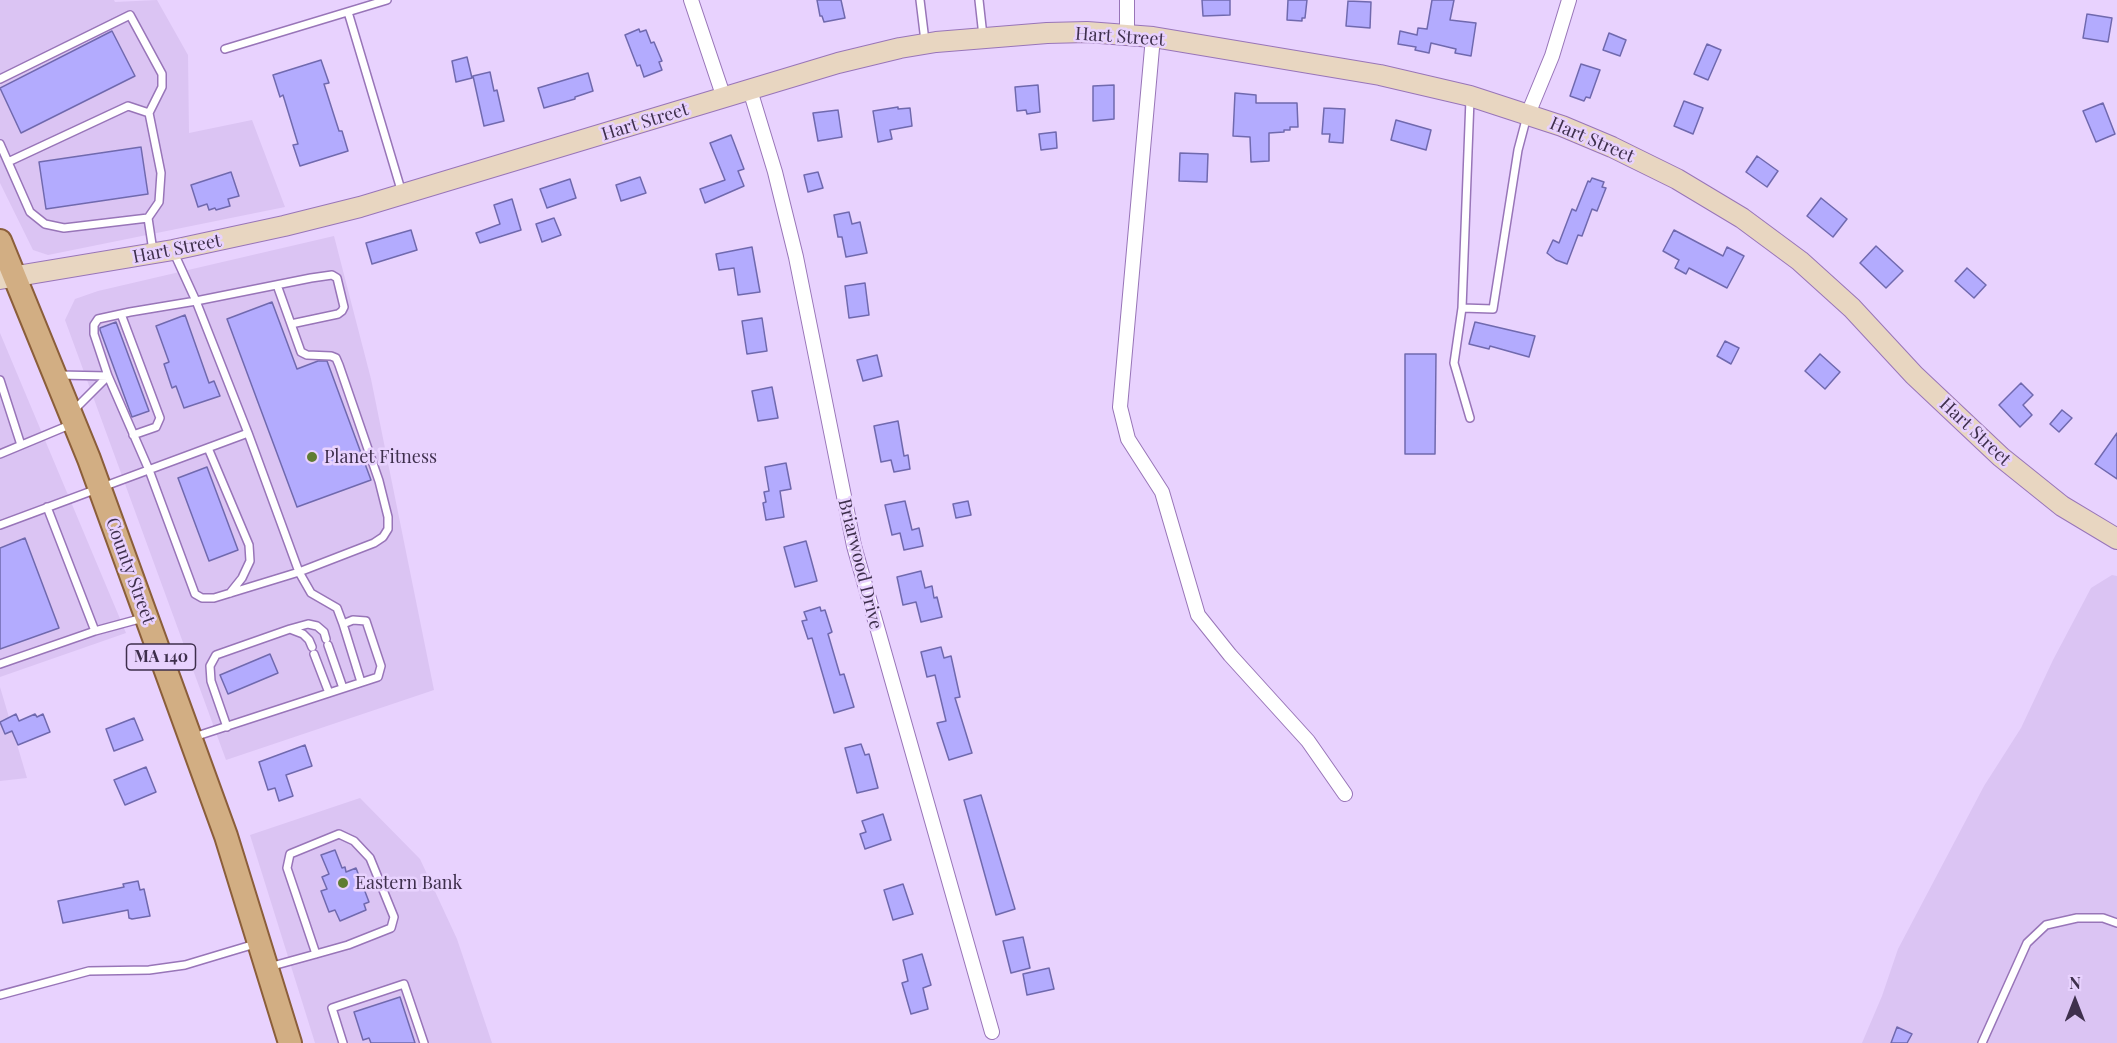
<!DOCTYPE html>
<html>
<head>
<meta charset="utf-8">
<style>
  body { margin:0 }
  #map { position:relative; width:2117px; height:1043px; overflow:hidden; background:#e8d2fe; font-family:"Playfair Display",serif }
  canvas { display:block }
  .north { position:absolute; left:2045px; top:971px; width:60px; height:60px; -webkit-text-stroke:4px #e8d2fe; paint-order:stroke; rotate:0deg; font-size:16px; font-weight:700; line-height:24px; text-align:center; color:#3e2f4c }
  .north::after { content:''; display:block; margin:auto; width:21px; height:27px; background:#3e2f4c; clip-path:polygon(50% 0,100% 100%,50% 72%,0 100%) }
</style>
</head>
<body>
<div id="map">
<canvas width="2117" height="1043"></canvas>
<div class="north">N</div>
</div>
<script>
const ctx = document.querySelector('canvas').getContext('2d');
ctx.lineJoin = 'round';
function paint(path, color) {
  ctx.fillStyle = color;
  ctx.fill(path, 'evenodd');
}
function toPath(rows) {
  const path = new Path2D();
  for (const r of rows) {
    path.moveTo(r[0], r[1]);
    for (let i = 2; i < r.length; i += 2) path.lineTo(r[i], r[i + 1]);
  }
  return path;
}
function trace(path, color, width, dash) {
  ctx.strokeStyle = color;
  ctx.lineWidth = width;
  ctx.lineCap = dash ? 'butt' : 'round';
  ctx.setLineDash(dash || []);
  ctx.stroke(path);
}
function label(font, color, halo, rows, align = 'center') {
  ctx.font = font + ' "Playfair Display",serif';
  ctx.lineWidth = 5;
  ctx.setLineDash([]);
  ctx.textBaseline = 'middle';
  ctx.strokeStyle = halo;
  ctx.fillStyle = color;
  for (const [text, x, y, turn = 0] of rows) {
    ctx.save();
    ctx.translate(x, y);
    ctx.rotate((+turn || 0) * Math.PI / 180);
    ctx.textAlign = isNaN(turn) ? turn : align;
    if (halo) ctx.strokeText(text, 0, 0);
    ctx.fillText(text, 0, 0);
    ctx.restore();
  }
}
const built = toPath([
  [0,0,114,0,115,2,157,0,188,55,189,133,252,120,285,207,48,255,33,250,0,183],
  [334,236,371,379,434,690,226,760,65,320,75,299,98,291],
  [0,333,126,633,0,677],
  [2112,575,2117,576,2117,1043,1862,1043,1882,996,1898,949,1984,786,2021,728,2053,660,2091,588],
  [0,687,27,778,0,781],
  [360,798,420,859,457,939,492,1043,315,1043,250,835]
]);
const building = toPath([
  [817,0,841,0,845,18,824,22,822,16,820,16,817,0],
  [1202,0,1230,0,1230,15,1203,16,1202,0],
  [1288,0,1307,0,1305,18,1302,18,1302,21,1287,20,1288,0],
  [1432,0,1454,0,1450,20,1476,23,1471,56,1455,53,1456,49,1431,43,1429,53,1415,50,1416,47,1398,44,1400,31,1417,35,1418,28,1427,29,1432,0],
  [1348,1,1371,2,1370,28,1346,26,1348,1],
  [2087,14,2112,18,2108,42,2083,38,2087,14],
  [639,29,640,32,646,30,651,43,654,42,662,61,659,62,662,70,644,77,640,65,637,66,625,35,639,29],
  [112,31,135,76,21,133,0,88,112,31],
  [1609,33,1626,40,1620,56,1603,50,1609,33],
  [1707,44,1721,50,1708,80,1694,74,1707,44],
  [467,57,472,78,456,82,452,61,467,57],
  [321,60,329,83,324,84,339,131,342,131,348,151,300,166,293,145,298,144,283,95,280,97,273,75,321,60],
  [1581,64,1600,70,1590,98,1586,97,1584,101,1570,96,1581,64],
  [490,72,494,91,497,90,504,121,484,126,473,76,490,72],
  [588,73,593,91,575,97,575,99,544,108,538,88,588,73],
  [1038,85,1040,112,1027,114,1026,110,1017,111,1015,87,1038,85],
  [1114,85,1114,119,1093,121,1093,86,1114,85],
  [1235,93,1256,95,1256,103,1297,103,1298,127,1290,127,1290,130,1284,130,1284,132,1269,133,1269,161,1251,162,1250,137,1233,136,1235,93],
  [1684,101,1703,108,1693,134,1674,126,1684,101],
  [2103,103,2115,134,2096,142,2083,111,2103,103],
  [898,107,898,109,910,108,912,126,890,130,892,139,878,142,873,111,898,107],
  [1324,108,1345,109,1343,143,1329,142,1330,134,1322,134,1324,108],
  [838,110,842,137,818,141,813,113,838,110],
  [1396,120,1431,130,1426,150,1391,140,1396,120],
  [1056,132,1057,148,1041,150,1039,134,1056,132],
  [731,135,744,169,738,171,744,186,705,203,700,189,725,180,710,143,731,135],
  [141,147,148,194,46,209,39,162,141,147],
  [1180,153,1208,154,1207,182,1179,181,1180,153],
  [1757,156,1778,171,1767,187,1746,172,1757,156],
  [231,172,239,196,228,199,230,206,216,210,215,208,209,210,207,204,198,207,191,185,231,172],
  [818,172,823,188,808,192,804,175,818,172],
  [640,177,646,193,621,201,616,185,640,177],
  [1592,178,1604,182,1602,187,1606,188,1597,211,1592,209,1582,236,1578,235,1567,264,1556,260,1547,253,1553,240,1559,243,1572,209,1576,211,1588,181,1590,182,1592,178],
  [570,179,576,198,547,208,540,189,570,179],
  [1821,198,1847,219,1833,237,1807,216,1821,198],
  [512,199,521,230,480,243,476,233,500,224,494,205,512,199],
  [849,212,852,224,860,222,867,253,846,257,842,237,838,237,834,215,849,212],
  [554,218,561,235,542,242,536,224,554,218],
  [411,230,417,250,372,264,366,243,411,230],
  [1674,230,1723,256,1727,247,1744,256,1727,288,1689,268,1686,274,1675,268,1679,260,1663,251,1674,230],
  [1876,246,1903,271,1886,288,1860,263,1876,246],
  [752,247,760,292,738,295,734,268,719,270,716,254,752,247],
  [1967,268,1986,285,1974,298,1955,281,1967,268],
  [865,283,869,315,849,318,845,286,865,283],
  [272,302,297,369,318,361,327,361,371,480,297,507,227,319,272,302],
  [185,315,209,383,214,381,220,396,184,408,176,386,172,388,164,364,169,362,156,326,185,315],
  [762,318,767,351,747,354,742,321,762,318],
  [116,322,149,411,132,417,100,330,100,328,116,322],
  [1475,322,1535,336,1529,357,1490,346,1489,349,1469,344,1475,322],
  [1725,341,1739,348,1731,364,1717,356,1725,341],
  [1405,354,1436,354,1435,454,1405,454,1405,354],
  [1820,354,1840,372,1825,389,1805,371,1820,354],
  [877,355,882,376,863,381,857,360,877,355],
  [2021,383,2033,395,2023,405,2032,415,2020,427,1999,405,2021,383],
  [772,387,778,418,758,421,752,391,772,387],
  [2062,410,2072,418,2059,432,2050,424,2062,410],
  [898,421,904,456,908,455,910,469,894,472,891,460,881,462,874,426,898,421],
  [2117,433,2117,479,2095,464,2117,433],
  [786,463,791,489,780,491,784,517,766,520,763,503,766,502,764,492,769,491,765,467,786,463],
  [207,467,238,550,209,561,178,478,207,467],
  [905,501,912,530,919,528,923,546,904,550,900,533,892,535,885,505,905,501],
  [968,501,971,515,956,518,953,504,968,501],
  [25,538,59,628,0,649,0,548,25,538],
  [806,541,817,581,795,587,784,547,806,541],
  [921,571,925,588,932,586,934,598,937,597,942,617,921,622,916,602,903,605,897,577,921,571],
  [820,607,821,611,825,610,832,632,828,634,840,675,844,674,854,707,834,713,812,638,808,639,802,621,807,620,804,612,820,607],
  [941,647,944,658,951,656,960,697,955,698,972,753,949,760,937,723,946,721,935,675,927,677,921,652,941,647],
  [270,654,278,673,228,694,220,675,270,654],
  [16,714,19,721,35,714,37,717,43,714,50,732,18,745,12,731,5,734,0,722,16,714],
  [134,718,143,740,114,751,106,729,134,718],
  [861,744,865,755,869,754,878,788,857,793,845,748,861,744],
  [305,745,312,766,286,775,293,796,279,801,275,788,268,790,259,762,305,745],
  [146,767,156,792,125,805,114,780,146,767],
  [981,795,1015,909,996,915,964,800,981,795],
  [883,814,891,840,865,849,860,834,866,832,862,821,883,814],
  [335,850,342,868,345,867,346,872,356,868,369,902,364,904,366,910,340,921,335,910,329,912,321,891,327,889,322,877,329,874,321,855,335,850],
  [138,881,140,890,144,889,150,916,132,919,129,918,128,910,63,923,58,901,124,887,123,884,138,881],
  [903,884,913,914,893,920,884,890,903,884],
  [1023,937,1030,968,1011,973,1003,941,1023,937],
  [922,954,931,985,923,988,928,1009,911,1014,902,983,908,981,903,960,922,954],
  [1049,968,1054,989,1027,995,1023,974,1049,968],
  [400,997,415,1043,371,1043,369,1038,363,1040,354,1012,400,997],
  [1897,1027,1912,1034,1907,1043,1891,1043,1897,1027]
]);
const lane = toPath([
  [920,0,925,41],
  [979,0,983,36],
  [348,12,402,193],
  [225,49,387,0],
  [0,79,130,15,162,74,162,87,149,113,161,173,159,202,148,218],
  [1470,99,1462,308,1454,363,1470,418],
  [0,144,30,212,45,224,64,228,148,218,153,251],
  [8,162,128,106,149,113],
  [277,285,291,324,301,352,307,355,331,356,336,358,339,365,379,481,388,517,388,529,383,537,374,543,299,572,214,598,202,598,195,594,149,470,108,376,94,334,94,325,98,319,130,312,196,301,311,278,332,275,337,278,344,307,342,311,338,314,291,324],
  [1462,308,1493,309,1518,150,1527,116],
  [121,314,160,418,156,427,133,435],
  [59,375,108,376,73,411],
  [0,380,21,445],
  [208,448,249,545,250,561,242,578,230,593],
  [0,454,72,424],
  [47,507,95,631],
  [0,525,248,433,196,301,174,253],
  [343,624,361,682],
  [290,629,308,624,317,626,324,632,326,639],
  [328,645,343,688],
  [314,654,329,693],
  [0,664,95,631,143,618],
  [227,727,211,681,210,666,216,655,290,629,303,634,309,640,312,647],
  [194,737,378,677,381,666,366,621,353,620,343,624,337,608,311,593,299,572,248,433],
  [269,967,316,954,348,945,391,928,394,917,370,858,354,841,339,834,290,854,287,868,316,954],
  [0,995,89,971,149,970,185,965,255,944],
  [343,1043,332,1008,404,984,424,1043],
  [1982,1043,2027,943,2046,925,2077,918,2103,918,2117,923]
]);
const street = toPath([
  [691,0,724,98],
  [1127,0,1127,34],
  [1153,37,1120,407,1128,439,1162,492,1198,615,1230,655,1308,741,1345,794],
  [750,90,775,172,796,257,854,546,992,1032],
  [1528,114,1552,56,1569,0]
]);
const secondary = toPath([
  [0,279,173,250,284,226,360,207,838,63,900,48,936,42,1047,33,1087,32,1153,37,1380,75,1470,96,1562,126,1612,147,1677,179,1742,218,1800,261,1852,308,1914,375,2001,457,2062,506,2117,539]
]);
const primary = toPath([
  [0,241,89,459,226,836,290,1043]
]);
const markers = [
  [312,457,6,"#5f7d32"],
  [343,883,6,"#5f7d32"]
];
const shields = [
  [161,657,69]
];
const shieldNames = [
  ["MA 140",161,657]
];
const streetNames = [
  ["Hart Street",1120,37,4],
  ["Hart Street",645,122,-17],
  ["Hart Street",1592,140,23],
  ["Hart Street",177,249,-11],
  ["Hart Street",1975,432,43],
  ["Briarwood Drive",860,564,76],
  ["County Street",130,571,70]
];
const poiNames = [
  ["Planet Fitness",324,457],
  ["Eastern Bank",355,883]
];
paint(built, '#dbc4f3');
paint(building, '#b3abfe');
trace(building, '#7069ae', 1.5);
trace(lane, '#9875b8', 10);
trace(street, '#9875b8', 16);
trace(secondary, '#9875b8', 22);
trace(primary, '#8b5e3a', 26);
trace(lane, '#fff', 7);
trace(street, '#fff', 14);
trace(secondary, '#e8d6c1', 20);
trace(primary, '#d2ae83', 22);
for (const [x, y, r, color] of markers) {
  const dot = new Path2D();
  dot.arc(x, y, r, 0, 2 * Math.PI);
  ctx.fillStyle = color;
  ctx.fill(dot);
  trace(dot, '#e8d2fe', 2);
}
for (const [x, y, w] of shields) {
  const box = new Path2D();
  box.roundRect(x - w / 2, y - 13, w, 26, 4.5);
  ctx.fillStyle = '#e8d2fe';
  ctx.fill(box);
  trace(box, '#3e2f4c', 1.5);
}
label('bold 16px', '#3e2f4c', null, shieldNames);
label('18px', '#3e2f4c', '#e8d2fe', streetNames);
label('18px', '#3e2f4c', '#e8d2fe', poiNames, 'left');
</script>
</body>
</html>
